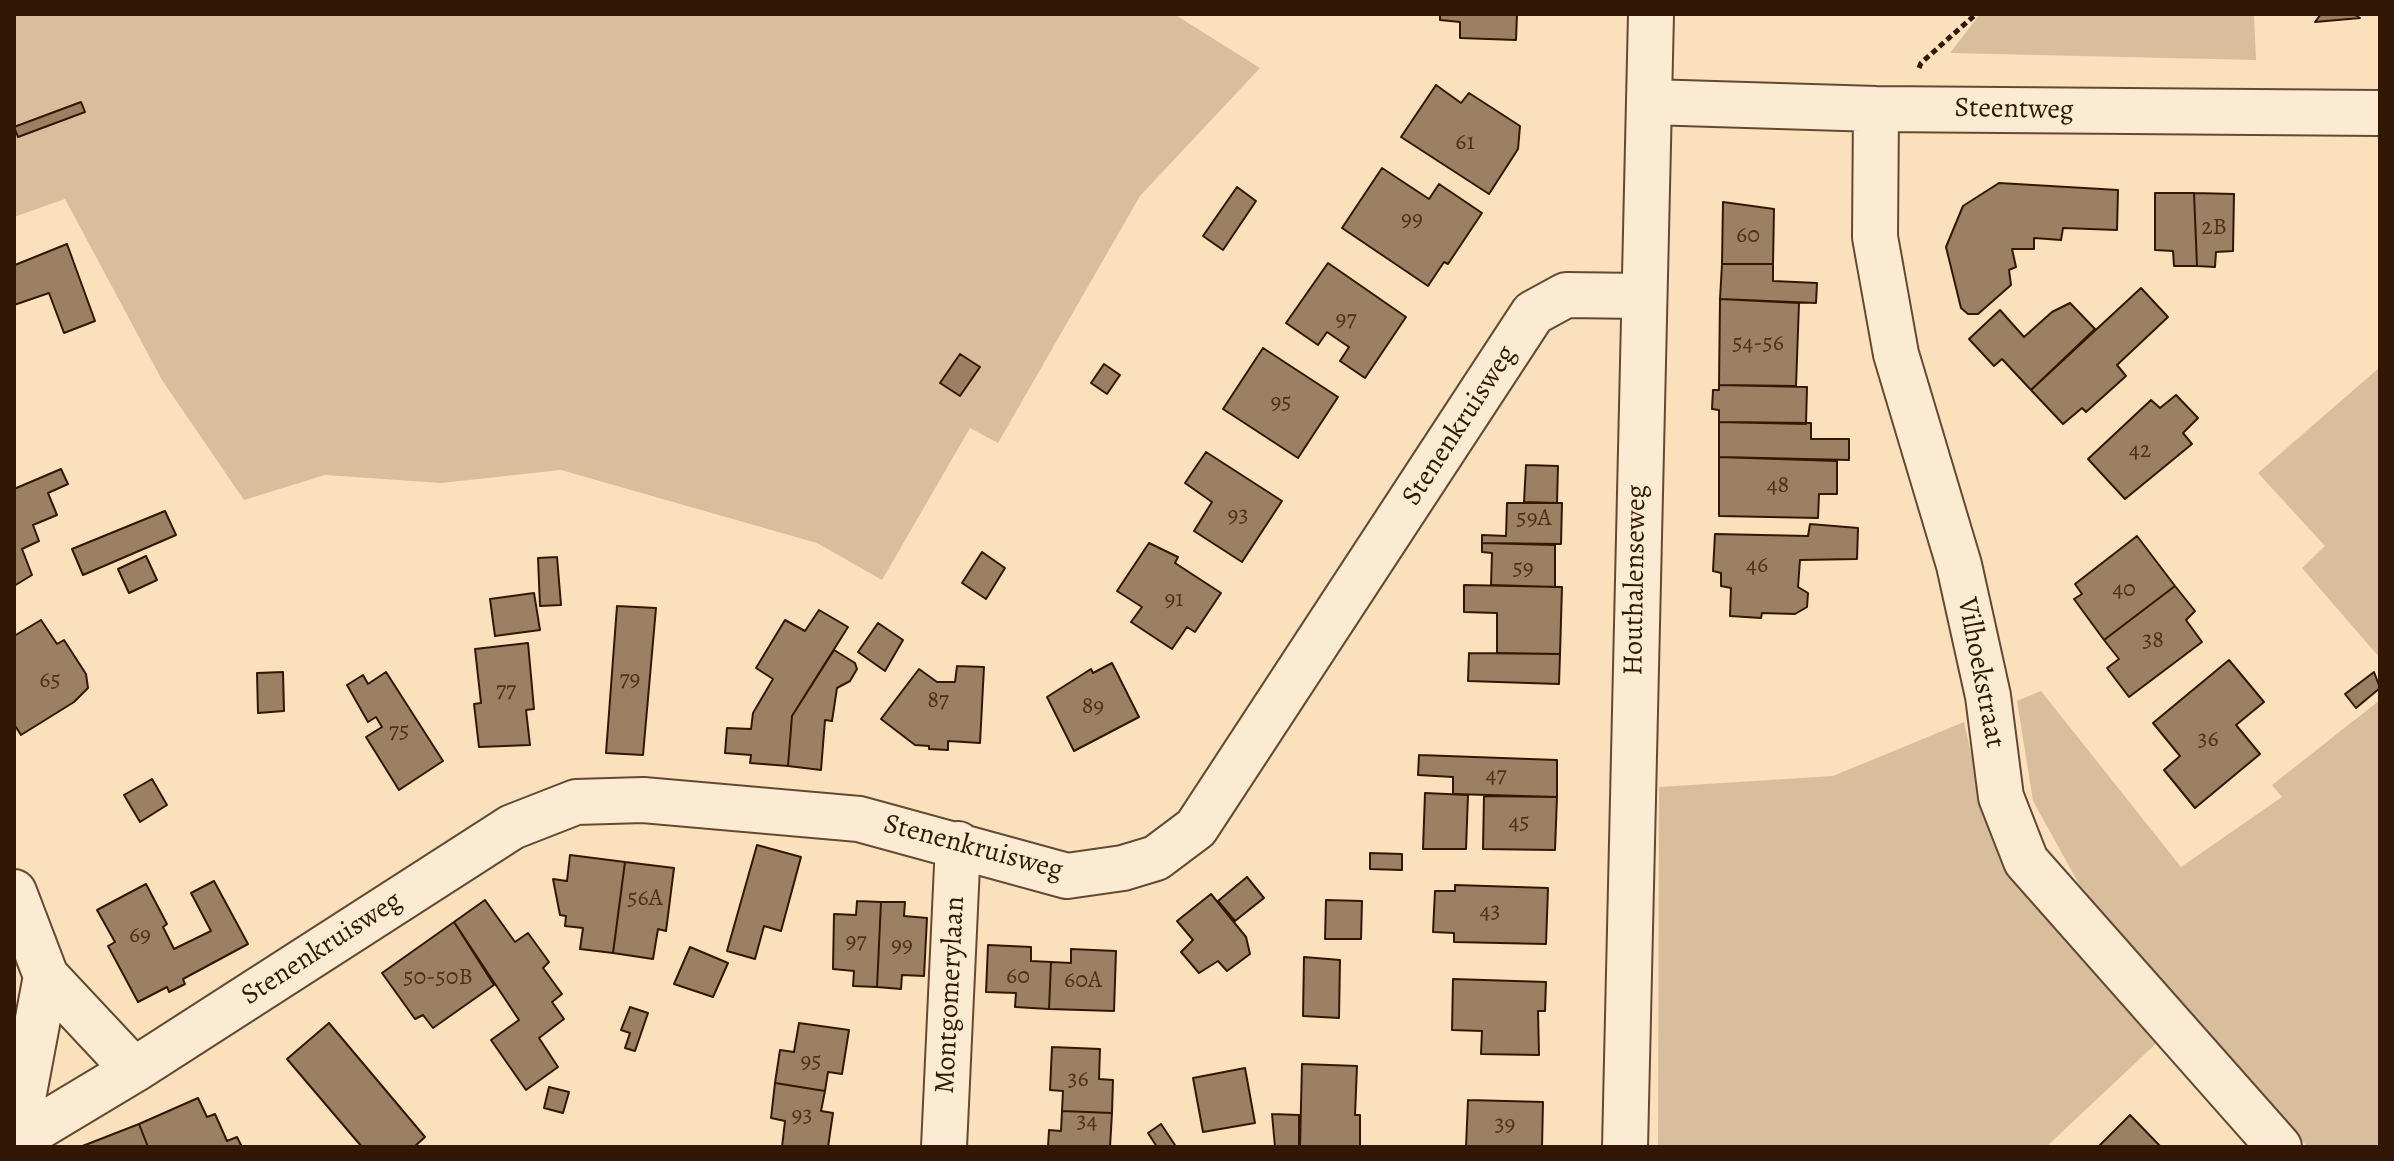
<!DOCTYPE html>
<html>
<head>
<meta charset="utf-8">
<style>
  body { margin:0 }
  #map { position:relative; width:2394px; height:1161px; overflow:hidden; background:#fbe0bc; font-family:Alegreya,serif }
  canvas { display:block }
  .frame { position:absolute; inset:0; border:16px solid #321704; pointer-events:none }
</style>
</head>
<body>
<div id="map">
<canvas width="2394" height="1161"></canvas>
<div class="frame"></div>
</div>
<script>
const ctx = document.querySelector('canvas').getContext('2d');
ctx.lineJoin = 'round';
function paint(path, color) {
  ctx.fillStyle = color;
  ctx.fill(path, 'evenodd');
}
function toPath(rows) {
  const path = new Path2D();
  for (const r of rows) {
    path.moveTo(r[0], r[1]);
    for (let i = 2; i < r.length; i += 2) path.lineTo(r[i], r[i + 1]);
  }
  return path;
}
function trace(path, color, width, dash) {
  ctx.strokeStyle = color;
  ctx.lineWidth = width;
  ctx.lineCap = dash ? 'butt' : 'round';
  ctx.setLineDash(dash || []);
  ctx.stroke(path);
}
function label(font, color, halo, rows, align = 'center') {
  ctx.font = font + ' Alegreya,serif';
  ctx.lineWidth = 6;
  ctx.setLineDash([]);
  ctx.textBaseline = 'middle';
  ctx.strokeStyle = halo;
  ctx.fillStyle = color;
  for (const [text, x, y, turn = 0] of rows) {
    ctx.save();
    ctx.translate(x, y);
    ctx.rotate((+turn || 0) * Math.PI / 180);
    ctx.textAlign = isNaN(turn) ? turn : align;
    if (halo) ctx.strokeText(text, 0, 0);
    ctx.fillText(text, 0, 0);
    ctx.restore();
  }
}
const green = toPath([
  [14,14,1174,14,1260,68,1140,196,998,443,970,428,882,580,817,543,561,470,441,483,325,475,244,500,162,380,65,199,14,217],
  [1980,14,2254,14,2256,60,1950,53],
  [2380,367,2380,658,2302,568,2325,546,2258,473],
  [2041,691,2181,867,2282,797,2272,785,2380,700,2380,1147,2308,1147,2270,1109,2149,970,2079,884,2033,801,2017,701],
  [1964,722,1979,789,2162,1038,2046,1147,1658,1147,1659,787,1833,776]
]);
const building = toPath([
  [1440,14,1517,14,1516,40,1460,38,1460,22,1440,20,1440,14],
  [2321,14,2353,14,2360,18,2315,22,2321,14],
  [1436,85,1461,103,1469,93,1520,126,1518,149,1489,194,1401,137,1436,85],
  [81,102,85,112,18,137,14,127,81,102],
  [1382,168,1429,199,1439,184,1482,213,1448,264,1444,262,1428,286,1342,228,1382,168],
  [1999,183,2118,190,2117,230,2063,228,2061,240,2034,238,2034,249,2012,249,2016,267,2009,270,2011,285,1978,314,1968,314,1961,308,1946,247,1963,206,1999,183],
  [1237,187,1256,201,1223,250,1203,236,1237,187],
  [2155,193,2194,193,2197,266,2174,266,2173,251,2155,250,2155,193],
  [2194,193,2234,194,2233,251,2216,252,2215,267,2197,266,2194,193],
  [1723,202,1774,209,1773,264,1722,264,1723,202],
  [67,244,95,321,64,333,49,293,14,305,14,261,15,265,67,244],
  [1328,263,1406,317,1365,378,1340,361,1349,347,1327,332,1318,345,1286,323,1328,263],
  [1722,264,1773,264,1773,281,1817,283,1816,303,1720,299,1722,264],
  [2141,288,2168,317,2117,365,2126,376,2086,412,2082,408,2063,424,2031,390,2141,288],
  [1720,299,1799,303,1796,386,1719,385,1720,299],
  [2070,303,2095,329,2031,390,2002,359,1994,366,1969,339,2000,310,2024,337,2052,312,2070,303],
  [1263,348,1338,397,1298,458,1223,409,1263,348],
  [960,354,980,367,960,396,940,383,960,354],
  [1104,364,1120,375,1107,394,1091,383,1104,364],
  [1719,385,1807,387,1806,424,1719,422,1719,410,1712,409,1713,390,1719,390,1719,385],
  [2176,395,2198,418,2183,433,2192,444,2125,499,2088,459,2151,400,2160,408,2176,395],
  [1719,422,1811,423,1811,439,1849,439,1849,460,1719,457,1719,422],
  [1206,452,1282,501,1242,562,1194,531,1212,502,1185,483,1206,452],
  [1719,457,1837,461,1837,494,1819,494,1818,518,1719,516,1719,457],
  [1526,465,1558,466,1557,503,1524,502,1526,465],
  [61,469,68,484,48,493,57,515,33,525,39,541,22,549,32,575,14,586,14,489,61,469],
  [1507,503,1562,503,1561,544,1482,543,1482,535,1506,536,1507,503],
  [165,511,176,535,83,575,72,549,165,511],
  [1810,524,1858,528,1857,559,1800,560,1798,587,1808,593,1807,607,1795,614,1762,613,1761,618,1730,616,1731,588,1721,586,1721,573,1713,571,1715,534,1808,536,1810,524],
  [2137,536,2175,586,2104,640,2074,599,2082,594,2075,584,2137,536],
  [1149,543,1178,557,1175,563,1221,593,1195,632,1187,627,1172,649,1131,622,1142,607,1117,591,1149,543],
  [1482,543,1555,545,1555,587,1491,585,1492,553,1482,552,1482,543],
  [982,552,1005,568,986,599,962,583,982,552],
  [146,556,157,580,129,593,118,569,146,556],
  [557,557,561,605,540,606,538,558,557,557],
  [1464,585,1562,587,1560,654,1497,653,1497,613,1464,612,1464,585],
  [2175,586,2195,611,2186,620,2202,642,2129,697,2107,668,2119,659,2104,640,2175,586],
  [534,593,540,630,495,636,490,599,534,593],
  [617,606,656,608,643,755,606,753,617,606],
  [819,610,848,627,792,716,788,766,750,763,751,755,725,753,727,728,751,729,753,713,773,679,756,668,785,620,805,631,819,610],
  [41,620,57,644,64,640,86,674,88,688,74,702,21,735,14,724,14,636,41,620],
  [878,623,903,640,885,671,858,652,878,623],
  [528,643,534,709,526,710,530,745,479,747,474,704,481,703,475,649,528,643],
  [834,650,855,663,857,669,850,681,837,688,832,721,825,720,821,770,788,766,792,716,834,650],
  [1469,653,1560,654,1559,684,1468,681,1469,653],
  [2229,660,2264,702,2236,725,2260,754,2195,808,2164,770,2180,756,2153,723,2229,660],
  [1112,663,1139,717,1074,751,1047,697,1091,669,1093,673,1112,663],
  [957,666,984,667,980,743,948,741,948,750,929,749,929,746,915,745,881,719,919,669,937,682,955,682,957,666],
  [283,672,284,711,258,713,257,673,283,672],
  [386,672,443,761,399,790,366,737,382,727,376,717,368,722,347,685,363,675,368,684,386,672],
  [2374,672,2380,688,2356,708,2345,694,2374,672],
  [1419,755,1557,760,1557,797,1453,794,1453,777,1418,775,1419,755],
  [152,779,167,805,140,822,124,795,152,779],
  [1425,793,1468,795,1466,849,1423,849,1425,793],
  [1484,796,1557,797,1555,850,1483,849,1484,796],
  [757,845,801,857,781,931,764,926,755,959,727,951,757,845],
  [1370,853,1402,854,1402,870,1370,869,1370,853],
  [570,855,625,862,613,953,580,949,583,928,565,926,566,916,560,915,553,879,567,881,570,855],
  [625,862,674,868,666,931,658,929,653,959,613,953,625,862],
  [1247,877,1264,898,1235,921,1218,901,1247,877],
  [214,881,248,944,183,979,185,984,169,992,167,987,138,1002,108,946,115,942,97,910,146,884,167,924,163,927,174,949,211,931,191,893,214,881],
  [1455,885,1548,888,1546,944,1454,942,1454,933,1433,932,1435,891,1455,891,1455,885],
  [1211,894,1246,937,1250,954,1227,971,1218,961,1199,973,1181,952,1193,940,1177,921,1211,894],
  [485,900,515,942,528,933,549,962,543,968,562,994,552,1002,564,1019,539,1038,558,1067,526,1090,491,1040,519,1020,454,922,485,900],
  [1326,900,1362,901,1361,939,1325,939,1326,900],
  [857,901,881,902,877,987,853,986,854,971,833,969,834,914,856,915,857,901],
  [881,902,905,902,904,916,927,918,924,976,902,975,901,989,877,987,881,902],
  [454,922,494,985,433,1028,423,1015,415,1019,382,973,454,922],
  [988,945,1031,947,1031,961,1051,962,1049,1009,1015,1007,1016,993,986,992,988,945],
  [690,947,728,963,713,997,674,984,690,947],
  [1071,949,1116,951,1114,1011,1049,1009,1051,962,1071,963,1071,949],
  [1304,957,1340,960,1339,1018,1303,1016,1304,957],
  [1453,979,1546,982,1545,1011,1538,1011,1539,1055,1481,1054,1482,1031,1452,1030,1453,979],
  [630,1007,648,1013,635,1051,625,1048,630,1033,621,1030,630,1007],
  [329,1023,425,1137,414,1147,362,1147,287,1059,329,1023],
  [799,1023,849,1030,842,1074,828,1072,825,1091,775,1083,780,1050,794,1052,799,1023],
  [1052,1047,1100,1049,1099,1079,1113,1080,1112,1113,1062,1111,1063,1091,1050,1090,1052,1047],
  [1302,1064,1357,1066,1355,1115,1360,1115,1360,1147,1300,1147,1302,1064],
  [1245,1068,1255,1123,1203,1132,1193,1078,1245,1068],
  [775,1083,825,1091,821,1111,833,1113,828,1147,782,1147,785,1121,771,1118,775,1083],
  [549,1087,569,1092,563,1113,544,1108,549,1087],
  [198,1098,207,1117,215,1114,227,1141,237,1137,242,1147,148,1147,139,1124,198,1098],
  [1468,1100,1543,1102,1542,1147,1466,1147,1468,1100],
  [1062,1111,1112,1113,1110,1147,1048,1147,1049,1130,1061,1131,1062,1111],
  [1272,1114,1299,1115,1299,1147,1275,1147,1272,1114],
  [2130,1115,2161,1147,2098,1147,2130,1115],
  [139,1124,148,1147,80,1147,139,1124],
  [1161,1124,1175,1145,1172,1147,1157,1147,1148,1133,1161,1124]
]);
const path = toPath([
  [1919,68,1921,63,1976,14]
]);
const minor = toPath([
  [1649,102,1876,109,2380,113],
  [1876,109,1875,237,1896,354,1959,565,1988,696,2001,797,2026,861,2279,1147],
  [14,892,46,976,134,1070],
  [15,1141,46,976],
  [14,1142,134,1070,512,827,576,802,643,800,859,819,1067,876,1123,868,1156,858,1196,828,1533,313,1566,295,1642,296],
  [944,1147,958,844],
  [1625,1147,1651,14]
]);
const numberNames = [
  ["61",1465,143],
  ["99",1412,220],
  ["2B",2214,228],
  ["60",1748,236],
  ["97",1346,320],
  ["54-56",1758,344],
  ["95",1281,403],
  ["42",2140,451],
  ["48",1778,486],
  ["93",1238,516],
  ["59A",1534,519],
  ["46",1757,566],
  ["59",1523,569],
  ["40",2124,590],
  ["91",1174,600],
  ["38",2153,641],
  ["79",630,680],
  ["65",50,681],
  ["77",506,691],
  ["87",938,701],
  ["89",1093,707],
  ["75",399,732],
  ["36",2208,740],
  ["47",1496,776],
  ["45",1519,823],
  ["56A",645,899],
  ["43",1490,912],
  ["69",140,936],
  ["97",856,942],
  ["99",902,946],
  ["60",1018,977],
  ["50-50B",438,978],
  ["60A",1083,981],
  ["95",811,1062],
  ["36",1078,1080],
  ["93",802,1116],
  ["34",1087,1122],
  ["39",1505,1125]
];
const streetNames = [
  ["Steentweg",2014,110,1],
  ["Stenenkruisweg",1460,426,-57],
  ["Houthalenseweg",1636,580,-89],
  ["Vilhoekstraat",1980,673,79],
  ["Stenenkruisweg",973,848,15],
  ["Stenenkruisweg",322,949,-33],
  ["Montgomerylaan",951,995,-87]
];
paint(green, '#d9be9d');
paint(building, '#9b8064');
trace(building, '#321704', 2);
trace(minor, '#644932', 48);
trace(path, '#321704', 5, [6, 4]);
trace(minor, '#fcebd3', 44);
label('24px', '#4c311c', null, numberNames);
label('28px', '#321704', '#fcebd3', streetNames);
</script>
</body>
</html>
